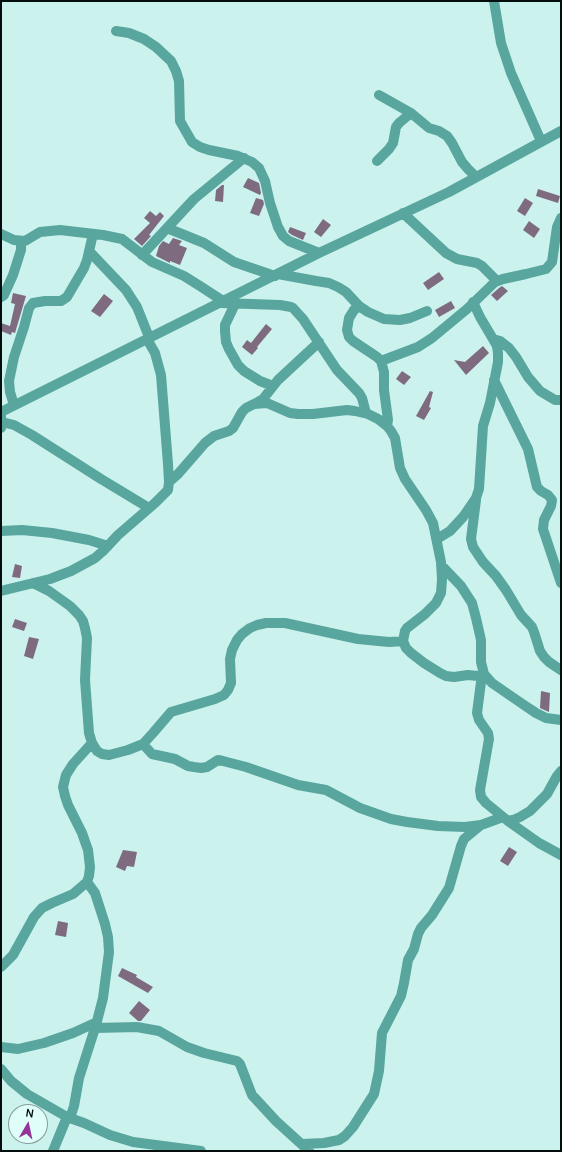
<!DOCTYPE html>
<html>
<head>
<meta charset="utf-8">
<style>
  body { margin:0 }
  #map { position:relative; width:562px; height:1152px; overflow:hidden; background:#ccf2ed; font-family:Manrope,sans-serif }
  canvas { display:block }
  .frame { position:absolute; inset:0; border:2px solid #030e0d; pointer-events:none }
  .north { position:absolute; left:8px; top:1104px; width:40px; height:40px; box-sizing:border-box; background:#dffdf9; border:1px solid #879d9b; border-radius:50%; rotate:9deg; font-size:11px; font-weight:700; line-height:16px; text-align:center; color:#030e0d }
  .north::after { content:''; display:block; margin:auto; width:14px; height:18px; background:#94339a; clip-path:polygon(50% 0,100% 100%,50% 72%,0 100%) }
</style>
</head>
<body>
<div id="map">
<canvas width="562" height="1152"></canvas>
<div class="frame"></div>
<div class="north">N</div>
</div>
<script>
const ctx = document.querySelector('canvas').getContext('2d');
ctx.lineJoin = 'round';
function paint(path, color) {
  ctx.fillStyle = color;
  ctx.fill(path, 'evenodd');
}
function toPath(rows) {
  const path = new Path2D();
  for (const r of rows) {
    path.moveTo(r[0], r[1]);
    for (let i = 2; i < r.length; i += 2) path.lineTo(r[i], r[i + 1]);
  }
  return path;
}
function trace(path, color, width, dash) {
  ctx.strokeStyle = color;
  ctx.lineWidth = width;
  ctx.lineCap = dash ? 'butt' : 'round';
  ctx.setLineDash(dash || []);
  ctx.stroke(path);
}
const building = toPath([
  [248,178,259,183,261,193,260,195,243,187],
  [222,185,224,185,223,202,215,201,216,190],
  [538,189,560,196,558,203,536,196],
  [256,198,263,200,264,204,259,216,250,213],
  [525,198,533,203,525,216,517,211],
  [150,211,156,216,160,212,164,216,149,235,151,236,142,246,134,239,150,223,144,218],
  [323,219,331,225,321,237,314,232],
  [529,221,540,229,534,238,523,230],
  [290,227,306,233,303,240,292,235,288,232],
  [173,238,182,241,179,245,187,248,180,265,170,261,170,263,156,256,159,246,163,241,169,244],
  [439,272,444,279,428,290,423,283],
  [502,286,508,291,497,301,491,295,499,288],
  [13,293,26,296,15,333,12,332,11,335,1,331,1,323,10,326,15,304,11,303],
  [104,294,113,301,100,317,91,311],
  [451,301,455,308,439,317,435,310],
  [266,324,272,329,257,347,258,348,252,355,242,347,247,340,251,343],
  [483,346,489,353,466,375,454,360,465,362],
  [402,371,411,377,404,385,396,379],
  [430,391,433,392,429,407,431,408,424,420,416,416],
  [15,564,22,566,20,578,12,577],
  [15,619,27,623,24,631,12,627],
  [29,637,39,639,33,659,24,656],
  [541,691,550,693,549,712,540,708],
  [509,847,517,852,508,866,500,861],
  [123,850,137,852,134,867,127,866,125,871,116,867],
  [58,921,68,923,66,937,55,935],
  [122,968,137,975,136,977,153,987,148,993,118,976],
  [139,1001,150,1010,141,1021,138,1021,129,1013]
]);
const minor = toPath([
  [494,1,501,43,511,73,541,141],
  [116,31,129,33,144,39,156,47,171,61,176,71,179,81,180,121,192,142,200,147,209,150,238,156,252,162,259,168,265,181,270,203,278,227,283,236,289,241,319,253],
  [379,95,411,113,429,128,439,131,447,136,452,143,462,162,468,169,476,177],
  [377,161,389,149,393,143,396,127,399,123,411,113],
  [403,213,446,253,457,259,477,263,482,266,497,281],
  [167,228,204,243,234,262,275,276],
  [1,234,14,240,25,241,40,232,60,230,103,235,122,239,152,262,184,276,200,286,223,301],
  [89,251,126,290,137,307,149,337],
  [142,255,194,199,244,158],
  [278,274,316,281,329,283,338,287,346,292,359,306,368,312,384,319,400,320,410,318,427,311],
  [1,297,4,295,13,275,21,250,21,241],
  [221,303,280,305,291,307,293,308,303,319,337,370,359,393,362,398,366,413,368,414],
  [235,304,225,325,225,331,226,342,229,349,238,365,244,371,260,381,273,386],
  [359,306,354,310,349,318,347,330,349,337,353,341,377,357,381,361,384,372,384,390,388,420,387,426],
  [493,339,500,341,509,348,516,357,528,377,540,391,555,400,561,400],
  [381,361,418,347,432,338,467,309,495,282,503,279,526,274,546,269,552,262,557,227,561,218],
  [494,380,528,449,537,487,541,491,548,495,552,500,551,506,544,520,543,529,561,583],
  [256,403,263,399,278,380,319,342],
  [14,405,10,392,9,381,14,357,24,327,29,308,33,303,45,301,61,301,67,297,84,268,87,260,93,234],
  [2,422,14,425,32,435,101,479,149,508],
  [1,428,1,412,319,253,449,192,561,131],
  [169,482,178,474,205,443,214,436,229,431,233,428,242,412,246,408,254,404,267,403,290,413,298,414,313,414,347,410,355,411,368,414,378,419,387,426,391,431,395,438,400,468,405,479,426,510,433,523,441,562,442,579,441,593,436,603,425,614,407,628,405,631,403,641,406,648,411,653,424,663,440,673,446,676,454,677,468,675,478,676,484,674,492,683,524,705,536,713,546,718,561,720],
  [476,500,471,539,473,547,483,562,496,576,506,590,521,615,532,627,534,632,540,651,544,657,549,662,561,670],
  [1,531,22,530,52,533,89,540,108,546],
  [437,539,450,531,463,517,476,498,479,489,483,426,490,403,498,362,498,353,497,346,493,339,480,317,473,302],
  [441,565,461,586,472,603,476,618,481,640,481,662,484,674,481,682,477,713,479,720,488,733,489,739,480,790,481,797,486,803,508,821,539,843,561,855],
  [33,583,49,591,70,606,79,615,83,621,85,628,87,638,85,680,89,733,92,743,97,751,102,754,109,755,128,750,143,744,153,733,171,712,215,699,224,695,228,690,231,683,230,659,232,650,237,640,242,634,250,628,257,625,266,623,285,623,358,639,389,642,403,641],
  [1,591,50,579,71,571,95,558,103,551,118,535,155,503,168,490,169,482,168,464,161,375,155,353,147,339],
  [143,744,152,754,175,759,188,766,194,767,201,768,207,767,218,760,223,761,246,767,298,785,326,790,360,808,391,819,407,822,438,826,465,827,481,825,503,817],
  [508,821,513,820,520,817,530,811,547,794,557,776,561,771],
  [1,967,13,955,34,917,42,908,52,903,73,894,87,882,89,876,90,867,88,850,82,833,68,805,65,796,63,787,66,775,73,764,92,743],
  [95,1028,137,1027,159,1031,187,1047,204,1053,237,1061,240,1064,252,1095,276,1121,309,1151],
  [1,1047,18,1049,44,1043,73,1033,97,1022],
  [1,1069,11,1081,27,1094,67,1117,84,1123,110,1135,133,1142,201,1151],
  [70,1118,74,1106,79,1078,96,1025,103,998,109,952,108,937,105,924,95,893,87,882],
  [302,1144,324,1143,339,1140,345,1136,353,1127,374,1094,379,1071,382,1033,401,996,404,983,408,960,414,949,418,934,421,928,432,915,449,888,461,846,464,839,481,825],
  [53,1151,67,1117]
]);
paint(building, '#7f6b80');
trace(minor, '#58a69e', 10);
</script>
</body>
</html>
